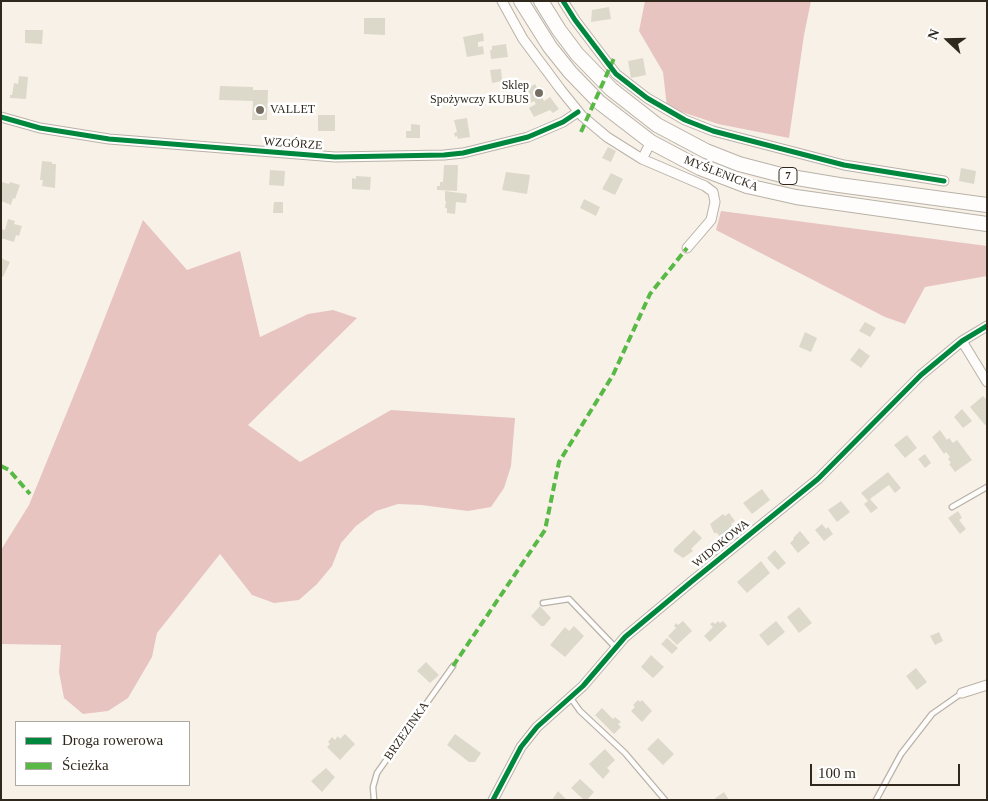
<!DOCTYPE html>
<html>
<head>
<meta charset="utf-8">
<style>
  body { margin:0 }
  #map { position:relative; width:988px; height:801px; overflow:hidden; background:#f8f1e7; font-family:"Times New Roman",serif }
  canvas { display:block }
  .frame { position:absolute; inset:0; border:2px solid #30281c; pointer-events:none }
  .legend { position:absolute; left:15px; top:721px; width:175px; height:65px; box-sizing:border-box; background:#fff; border:1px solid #aca9a4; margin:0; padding:6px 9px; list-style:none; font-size:15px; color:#30281c }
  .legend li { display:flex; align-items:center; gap:10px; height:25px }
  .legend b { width:25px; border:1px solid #aca9a4 }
  .north { position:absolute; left:923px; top:15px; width:50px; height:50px; -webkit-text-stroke:4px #fff; paint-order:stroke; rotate:291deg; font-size:14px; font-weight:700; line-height:20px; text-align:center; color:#30281c }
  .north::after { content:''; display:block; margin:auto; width:18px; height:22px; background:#30281c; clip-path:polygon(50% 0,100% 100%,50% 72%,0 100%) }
  .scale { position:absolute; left:810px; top:764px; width:150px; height:22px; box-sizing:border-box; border:2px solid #30281c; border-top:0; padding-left:6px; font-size:15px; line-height:18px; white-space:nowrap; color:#30281c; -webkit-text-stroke:4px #fff; paint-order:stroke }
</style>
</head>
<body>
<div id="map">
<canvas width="988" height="801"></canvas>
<div class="frame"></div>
<ul class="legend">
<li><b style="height:6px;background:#00873e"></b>Droga rowerowa</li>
<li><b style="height:6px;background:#58b947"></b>Ścieżka</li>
</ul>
<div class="north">N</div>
<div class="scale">100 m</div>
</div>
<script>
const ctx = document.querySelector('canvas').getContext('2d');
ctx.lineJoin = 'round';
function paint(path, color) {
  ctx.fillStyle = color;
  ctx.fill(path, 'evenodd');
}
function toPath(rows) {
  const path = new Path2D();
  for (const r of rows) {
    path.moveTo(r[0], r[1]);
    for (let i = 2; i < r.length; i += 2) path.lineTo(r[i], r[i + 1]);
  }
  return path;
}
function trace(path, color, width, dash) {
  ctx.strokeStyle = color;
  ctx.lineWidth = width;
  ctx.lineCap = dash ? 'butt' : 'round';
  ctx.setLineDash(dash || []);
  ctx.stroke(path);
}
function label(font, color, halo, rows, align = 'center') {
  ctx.font = font + ' "Times New Roman",serif';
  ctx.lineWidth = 5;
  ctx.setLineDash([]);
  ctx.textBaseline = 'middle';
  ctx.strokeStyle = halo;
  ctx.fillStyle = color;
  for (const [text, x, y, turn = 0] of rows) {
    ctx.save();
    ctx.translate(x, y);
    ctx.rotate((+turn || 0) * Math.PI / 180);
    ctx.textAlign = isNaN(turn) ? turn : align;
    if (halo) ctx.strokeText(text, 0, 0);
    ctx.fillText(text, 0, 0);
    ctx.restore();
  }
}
const forest = toPath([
  [645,1,811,1,804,35,789,138,718,124,667,107,663,72,639,31],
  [721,211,987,246,987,276,925,287,905,324,885,317,716,230],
  [143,220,187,270,240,251,260,337,308,314,333,310,357,318,248,425,300,462,391,410,515,418,511,466,504,488,491,507,468,511,421,505,398,504,376,511,356,526,341,543,332,566,317,584,299,600,274,603,252,595,220,554,157,633,152,657,128,698,108,711,83,714,64,698,59,672,61,645,1,644,1,550,29,505,85,368]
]);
const building = toPath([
  [609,7,611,19,591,22,592,10],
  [364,18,385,18,385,35,364,34],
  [25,30,43,30,42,44,25,43],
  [483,33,484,41,478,42,478,47,483,46,484,54,467,57,463,37],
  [506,44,508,57,491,59,490,50,492,50,492,46],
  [643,58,646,75,631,78,628,61],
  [501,69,502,81,492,83,490,70],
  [19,76,28,77,26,99,10,98,10,95,12,95,14,83,18,84],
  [535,84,544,101,550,97,559,109,553,113,550,110,534,117,529,108,536,104,534,101,528,104,524,96,529,93,527,89],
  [220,86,253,87,253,90,268,90,267,120,252,120,253,101,219,100],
  [318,115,335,115,335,131,318,131],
  [467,118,470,137,458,139,457,136,455,137,454,133,457,132,454,120],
  [411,124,420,125,420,138,406,138,406,131,411,131],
  [608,147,616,151,611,162,602,158],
  [42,161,52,162,52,164,56,164,55,188,42,186,43,180,40,180],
  [444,165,458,165,457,191,437,190,437,186,440,186,440,182,443,182],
  [961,168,976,171,974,184,959,181],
  [270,170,285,171,284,186,269,185],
  [506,172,530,175,527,194,502,190],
  [611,173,623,179,615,195,602,189],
  [356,176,371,177,370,190,352,189,352,178,356,179],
  [2,182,9,184,10,182,20,185,15,199,13,198,11,205,1,201],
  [445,191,467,194,466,203,456,202,455,214,447,213,447,208,445,208,446,201,445,201],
  [584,199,600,207,596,216,580,208],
  [274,202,283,202,283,213,273,213],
  [8,219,15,221,14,224,22,226,19,236,16,235,14,242,1,238,1,229,5,230],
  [1,258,10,262,3,277,1,276],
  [865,322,876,328,870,337,859,331],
  [805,332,817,338,811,352,799,347],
  [859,348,870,356,861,368,850,360],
  [983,396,987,400,987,424,985,425,970,407],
  [962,409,972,421,963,428,954,417],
  [940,430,947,440,949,438,953,443,957,440,972,460,955,472,949,464,951,463,948,459,950,457,946,452,944,454,932,437],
  [907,435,917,448,905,458,894,445],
  [925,454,931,463,925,468,918,459],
  [888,472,901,488,895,493,889,485,870,499,878,508,871,513,864,504,868,501,861,493],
  [762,489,770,500,752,514,743,503],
  [841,501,850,512,837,522,828,510],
  [958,511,962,518,959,520,966,529,960,534,948,518],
  [729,513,735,521,731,524,733,527,720,537,717,533,714,533,710,524,723,514,725,516],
  [822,524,826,529,828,527,833,534,824,541,815,530],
  [694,530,702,538,691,549,693,551,683,558,674,552,674,549],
  [800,531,810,543,798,553,790,543,794,539,793,538],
  [775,550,786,563,778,570,767,558],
  [761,561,770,573,747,593,737,582],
  [540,606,551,618,544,626,541,626,531,616],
  [799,607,812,623,799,633,787,617],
  [683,621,692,631,677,645,668,636,676,628,674,626,676,623,678,625],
  [718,621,720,623,723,621,727,626,710,642,704,636,713,627,710,624,713,622,715,624],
  [776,621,785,632,768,646,759,635],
  [574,626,584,636,565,657,550,645,565,627,569,631],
  [939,632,943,641,935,645,930,636],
  [667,638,678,648,672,654,661,644],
  [651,655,664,667,653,678,641,667],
  [426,662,439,675,430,683,417,671],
  [916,668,927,682,917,690,906,676],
  [638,700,640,702,642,700,652,711,642,722,631,711,635,707,633,705],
  [602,708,613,719,615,717,621,722,618,724,621,727,614,734,595,715],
  [345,734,355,744,340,760,327,747,330,744,328,742,332,737,335,740,338,736,340,739],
  [455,734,481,753,475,762,469,762,447,745],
  [658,738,674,754,663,765,647,749],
  [605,749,615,760,607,768,610,771,603,779,589,764],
  [326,768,335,777,322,792,311,781],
  [580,779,594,792,587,800,584,800,571,788],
  [558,791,567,800,552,800],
  [724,792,729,800,713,800]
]);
const service = toPath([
  [952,507,987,487],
  [543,603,569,599,616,648],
  [570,697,580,711,625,753,665,800],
  [374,800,373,787,377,773,453,666],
  [876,800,901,754,932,714,962,693]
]);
const minor = toPath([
  [502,1,523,39,561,90,582,116,607,137,642,159,651,142],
  [563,1,575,20,616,74,647,98,685,120,713,131,844,165,944,181],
  [1,117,40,128,109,139,335,157,444,155,463,153,528,137,563,122,578,112],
  [642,159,705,186,713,192,715,202,711,220,687,248],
  [962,341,987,382],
  [962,693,987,685],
  [493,800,521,747,537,727,583,686,625,637,691,582,818,479,921,375,962,341,987,326]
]);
const trunk = toPath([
  [521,1,550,47,570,72,599,102,651,142,700,168,747,186,796,197,987,224],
  [541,1,559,30,577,54,611,89,657,125,706,151,739,164,785,176,839,185,987,205]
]);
const quiet = toPath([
  [581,132,615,56],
  [1,466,9,470,30,494],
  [453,666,545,530,559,462,613,375,650,294,687,248]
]);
const cycleway = toPath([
  [563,1,575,20,616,74,647,98,685,120,713,131,844,165,944,181],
  [1,117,40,128,109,139,335,157,444,155,463,153,528,137,563,122,578,112],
  [493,800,521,747,537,727,583,686,625,637,691,582,818,479,921,375,962,341,987,326]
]);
const markers = [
  [539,93,5,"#766e63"],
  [260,110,5,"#766e63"]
];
const shields = [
  [788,176,18]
];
const shieldNames = [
  ["7",788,176]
];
const poiNames = [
  ["Sklep",529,86],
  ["Spożywczy KUBUS",529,100],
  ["VALLET",270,110,"left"]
];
const streetNames = [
  ["WZGÓRZE",293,144,4],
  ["MYŚLENICKA",721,174,21],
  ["WIDOKOWA",721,544,-39],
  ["BRZEZINKA",407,731,-55]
];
paint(forest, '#e7c4c0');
paint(building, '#dcd9ca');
trace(service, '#b9b2a8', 7);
trace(minor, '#b9b2a8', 11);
trace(trunk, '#b9b2a8', 16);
trace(service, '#fefdfb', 4.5);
trace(minor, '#fefdfb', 9);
trace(trunk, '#fefdfb', 14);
trace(quiet, '#58b947', 4, [8, 4]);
trace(cycleway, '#00873e', 5);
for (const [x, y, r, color] of markers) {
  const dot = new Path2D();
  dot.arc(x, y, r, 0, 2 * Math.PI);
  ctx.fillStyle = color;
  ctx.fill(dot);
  trace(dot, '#fff', 2);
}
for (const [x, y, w] of shields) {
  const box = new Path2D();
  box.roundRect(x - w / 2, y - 8.5, w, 17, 4);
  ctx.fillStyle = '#fff';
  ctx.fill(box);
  trace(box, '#30281c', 1);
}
label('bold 11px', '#30281c', null, shieldNames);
label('12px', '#30281c', '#fff', poiNames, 'right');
label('12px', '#30281c', '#fff', streetNames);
</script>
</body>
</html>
